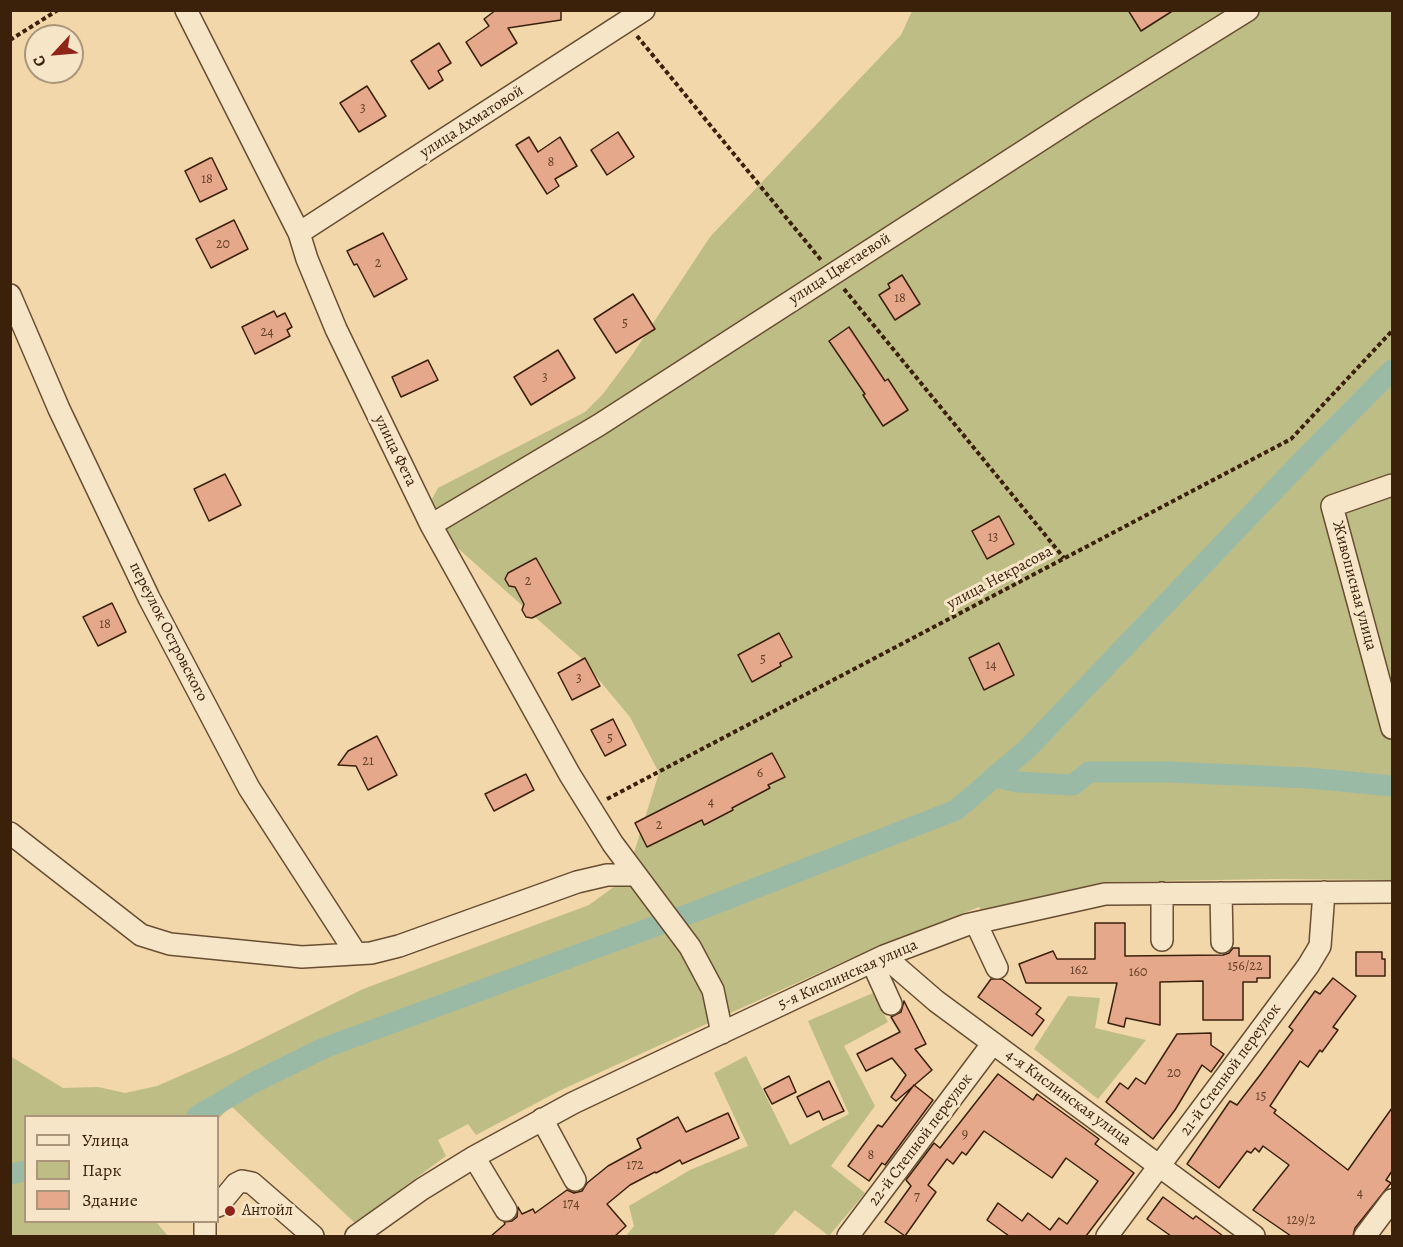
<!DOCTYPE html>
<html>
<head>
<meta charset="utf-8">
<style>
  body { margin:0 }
  #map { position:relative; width:1403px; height:1247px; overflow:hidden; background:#f1d7a9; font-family:Alegreya,serif }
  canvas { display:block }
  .frame { position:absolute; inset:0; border:12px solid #3b200a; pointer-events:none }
  .legend { position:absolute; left:24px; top:1115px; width:195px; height:108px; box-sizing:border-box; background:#f6e5c7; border:2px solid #ab967b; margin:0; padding:8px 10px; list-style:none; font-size:18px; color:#3b200a }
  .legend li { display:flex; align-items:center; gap:12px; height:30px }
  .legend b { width:30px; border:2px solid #ab967b }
  .north { position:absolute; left:24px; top:24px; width:60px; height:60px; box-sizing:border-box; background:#f6e5c7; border:2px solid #ab967b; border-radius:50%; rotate:244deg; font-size:16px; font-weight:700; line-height:24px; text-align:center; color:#3b200a }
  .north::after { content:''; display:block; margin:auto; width:21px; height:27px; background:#8f2418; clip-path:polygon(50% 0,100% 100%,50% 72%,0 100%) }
</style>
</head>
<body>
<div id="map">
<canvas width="1403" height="1247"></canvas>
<div class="frame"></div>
<ul class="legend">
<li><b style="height:8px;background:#f6e5c7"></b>Улица</li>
<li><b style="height:16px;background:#bebd85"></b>Парк</li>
<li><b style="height:16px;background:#e5a88b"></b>Здание</li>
</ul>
<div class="north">С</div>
</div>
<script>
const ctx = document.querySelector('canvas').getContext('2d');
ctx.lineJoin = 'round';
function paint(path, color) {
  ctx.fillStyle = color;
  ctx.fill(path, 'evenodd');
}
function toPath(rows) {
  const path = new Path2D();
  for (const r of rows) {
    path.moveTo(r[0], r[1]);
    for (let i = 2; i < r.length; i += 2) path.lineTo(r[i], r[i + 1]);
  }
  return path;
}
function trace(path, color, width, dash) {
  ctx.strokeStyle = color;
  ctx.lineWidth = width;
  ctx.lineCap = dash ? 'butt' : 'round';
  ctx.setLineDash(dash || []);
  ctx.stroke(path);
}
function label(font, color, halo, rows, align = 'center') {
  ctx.font = font + ' Alegreya,serif';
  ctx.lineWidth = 6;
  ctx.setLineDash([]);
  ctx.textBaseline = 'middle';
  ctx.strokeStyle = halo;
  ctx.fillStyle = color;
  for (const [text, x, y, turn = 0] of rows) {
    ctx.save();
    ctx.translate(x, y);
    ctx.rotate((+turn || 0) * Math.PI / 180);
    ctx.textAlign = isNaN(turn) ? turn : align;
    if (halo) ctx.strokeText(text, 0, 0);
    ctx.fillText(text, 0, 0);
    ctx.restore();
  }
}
const green = toPath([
  [912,11,1392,11,1392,880,1272,879,1104,882,984,914,979,907,845,961,561,1090,476,1135,468,1124,438,1140,446,1156,355,1223,231,1106,218,1119,218,1116,26,1116,25,1171,11,1170,10,1056,63,1088,98,1087,125,1093,157,1086,235,1052,363,989,589,905,626,878,659,773,630,717,580,657,434,527,426,510,438,488,585,412,603,394,632,355,710,237,901,35],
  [873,993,888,1022,844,1046,875,1106,831,1166,865,1193,829,1236,795,1210,773,1236,626,1236,634,1226,629,1206,690,1170,748,1146,714,1073,746,1056,790,1145,849,1114,808,1021],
  [1068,996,1100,998,1095,1028,1146,1040,1098,1099,1034,1049],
  [25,1174,26,1222,156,1222,168,1236,11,1236,11,1178]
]);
const canal = toPath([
  [998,775,999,778,1018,782,1073,785,1089,772,1168,772,1309,778,1392,786],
  [197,1116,253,1083,324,1048,702,909,956,810,1028,748,1306,457,1392,370],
  [10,1174,26,1171]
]);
const building = toPath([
  [496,10,561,10,561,20,508,28,517,43,481,66,466,42,489,26,484,19,496,10],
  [1128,10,1174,10,1141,31,1128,10],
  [439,43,451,63,438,71,443,80,429,89,411,61,439,43],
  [367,86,386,116,359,132,340,103,367,86],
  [618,132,634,157,607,175,591,150,618,132],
  [529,137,538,152,560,137,577,166,555,179,559,186,547,194,516,145,529,137],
  [210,158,212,158,227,189,200,202,185,171,210,158],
  [234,220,248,249,211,268,196,239,234,220],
  [383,233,407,279,374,297,357,264,354,265,347,251,383,233],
  [902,275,920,304,895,320,879,295,890,288,888,284,902,275],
  [633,294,655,329,616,353,594,319,633,294],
  [274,311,277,317,285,313,292,327,287,330,290,336,255,354,242,327,274,311],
  [849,327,885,381,888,379,908,410,883,426,863,395,865,394,829,341,849,327],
  [558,350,575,378,531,405,514,377,558,350],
  [428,360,438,380,401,397,392,377,428,360],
  [225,474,241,505,209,521,194,489,225,474],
  [999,516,1014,544,987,559,972,531,999,516],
  [536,558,561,603,532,618,526,617,522,610,524,604,515,587,509,586,505,579,508,573,536,558],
  [112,603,126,632,98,646,83,617,112,603],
  [779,633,792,657,780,663,781,666,752,682,738,655,779,633],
  [999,643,1014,675,984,690,969,658,999,643],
  [585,658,600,686,572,700,558,673,585,658],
  [613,719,626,745,605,756,591,730,613,719],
  [377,736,397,775,368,790,356,766,338,765,348,751,377,736],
  [772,753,785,777,768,785,770,788,732,808,733,810,704,825,702,820,647,847,635,823,772,753],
  [526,774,534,790,494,811,485,794,526,774],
  [1095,923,1125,923,1125,956,1223,955,1229,953,1233,948,1239,948,1239,956,1270,956,1270,978,1257,978,1257,982,1243,982,1243,1020,1203,1020,1203,981,1160,982,1160,1025,1126,1018,1124,1027,1108,1023,1117,983,1026,983,1019,964,1053,951,1057,959,1095,959,1095,923],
  [1356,952,1382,952,1382,959,1385,959,1385,976,1356,976,1356,952],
  [1333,978,1356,996,1333,1027,1338,1030,1322,1052,1320,1050,1308,1067,1300,1061,1270,1106,1276,1110,1274,1113,1348,1170,1392,1108,1392,1171,1386,1180,1391,1183,1355,1228,1353,1236,1291,1236,1253,1210,1289,1165,1263,1146,1259,1152,1255,1148,1251,1153,1247,1151,1219,1188,1187,1164,1230,1101,1237,1105,1260,1075,1293,1030,1289,1027,1315,991,1320,994,1333,978],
  [991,979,1002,979,1041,1008,1036,1014,1044,1020,1032,1036,978,997,991,979],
  [904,1001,926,1044,915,1049,932,1070,896,1101,891,1097,906,1075,892,1058,866,1071,857,1054,900,1032,891,1017,901,1012,904,1001],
  [1211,1033,1211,1045,1224,1054,1211,1072,1202,1065,1175,1110,1153,1139,1106,1102,1120,1083,1128,1089,1136,1078,1145,1084,1177,1034,1211,1033],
  [998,1074,1033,1100,1037,1094,1084,1128,1099,1139,1095,1144,1134,1173,1086,1236,1009,1236,987,1220,998,1203,1022,1221,1028,1213,1050,1230,1059,1218,1067,1224,1098,1181,1066,1158,1052,1178,984,1131,966,1155,962,1152,953,1164,947,1159,928,1185,936,1192,905,1236,885,1222,911,1186,906,1180,934,1143,940,1148,998,1074],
  [789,1076,796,1092,772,1104,764,1089,789,1076],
  [829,1081,844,1111,823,1120,819,1111,807,1117,797,1097,829,1081],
  [914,1085,933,1100,885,1165,882,1163,869,1181,848,1166,878,1125,882,1127,914,1085],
  [728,1113,739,1138,682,1164,680,1160,656,1173,655,1172,630,1185,607,1204,626,1226,615,1236,491,1236,505,1224,504,1222,512,1221,517,1217,518,1207,522,1214,533,1209,535,1213,567,1190,574,1193,582,1191,587,1183,608,1166,641,1148,637,1139,678,1117,686,1132,728,1113],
  [1163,1197,1193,1219,1196,1216,1223,1236,1171,1236,1147,1219,1163,1197]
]);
const path = toPath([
  [637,36,821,260],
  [10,40,58,10],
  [844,289,1064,558],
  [607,799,1291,439,1392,331]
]);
const minor = toPath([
  [186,10,299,233,307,259,336,329,431,525,570,775,613,844,690,947,713,990,722,1033],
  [299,233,644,10],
  [10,295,59,409,149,598,249,788,355,952],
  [1392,485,1332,506,1392,728],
  [431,525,599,425,1089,109,1248,10],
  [10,833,141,935,170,944,302,957,371,953,399,946,577,882,607,875,635,875],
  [1221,893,1222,942],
  [976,923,997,968],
  [1162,940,1162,893],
  [884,956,936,1001,1254,1236],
  [872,962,891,1004],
  [542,1119,575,1180],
  [474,1157,506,1210],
  [218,1206,236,1184,242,1181,252,1183,313,1236],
  [205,1222,205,1236],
  [356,1236,422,1189,474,1157,573,1103,884,956,966,925,1105,894,1392,892],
  [848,1236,993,1043],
  [1107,1236,1308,966,1320,946,1324,892],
  [1365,1236,1392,1200]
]);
const markers = [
  [230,1211,6,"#8f2418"]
];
const numberNames = [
  ["3",363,109],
  ["8",551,163],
  ["18",207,180],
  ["20",223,245],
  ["2",378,264],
  ["18",900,299],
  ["5",625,324],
  ["24",267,333],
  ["3",545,378],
  ["13",993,538],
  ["2",528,582],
  ["18",105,625],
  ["5",763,660],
  ["14",991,666],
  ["3",579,679],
  ["5",610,739],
  ["21",368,762],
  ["6",760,774],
  ["4",711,803],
  ["2",659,826],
  ["156/22",1245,967],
  ["162",1079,971],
  ["160",1138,973],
  ["20",1174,1074],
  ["15",1261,1097],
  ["9",965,1135],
  ["8",871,1156],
  ["172",635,1166],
  ["4",1360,1194],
  ["7",917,1198],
  ["174",571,1205],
  ["129/2",1301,1221]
];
const streetNames = [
  ["улица Ахматовой",472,122,-33],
  ["улица Цветаевой",840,269,-33],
  ["улица Фета",395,451,64],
  ["улица Некрасова",1000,578,-28],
  ["Живописная улица",1354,586,75],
  ["переулок Островского",168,632,63],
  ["5-я Кислинская улица",848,975,-24],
  ["21-й Степной переулок",1231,1070,-54],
  ["4-я Кислинская улица",1068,1098,36],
  ["22-й Степной переулок",921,1140,-53]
];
const poiNames = [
  ["Антойл",242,1211]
];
paint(green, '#bebd85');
trace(canal, '#9bbaa6', 21);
paint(building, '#e5a88b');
trace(building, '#3b200a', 1.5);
trace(minor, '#684e32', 24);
trace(path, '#3b200a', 4, [4.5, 3]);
trace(minor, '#f6e5c7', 21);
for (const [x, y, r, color] of markers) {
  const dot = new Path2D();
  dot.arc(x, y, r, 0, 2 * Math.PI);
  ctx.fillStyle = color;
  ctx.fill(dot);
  trace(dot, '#f6e5c7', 2);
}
label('14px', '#66422a', null, numberNames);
label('16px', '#3b200a', '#f6e5c7', streetNames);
label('16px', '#3b200a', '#f6e5c7', poiNames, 'left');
</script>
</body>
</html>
